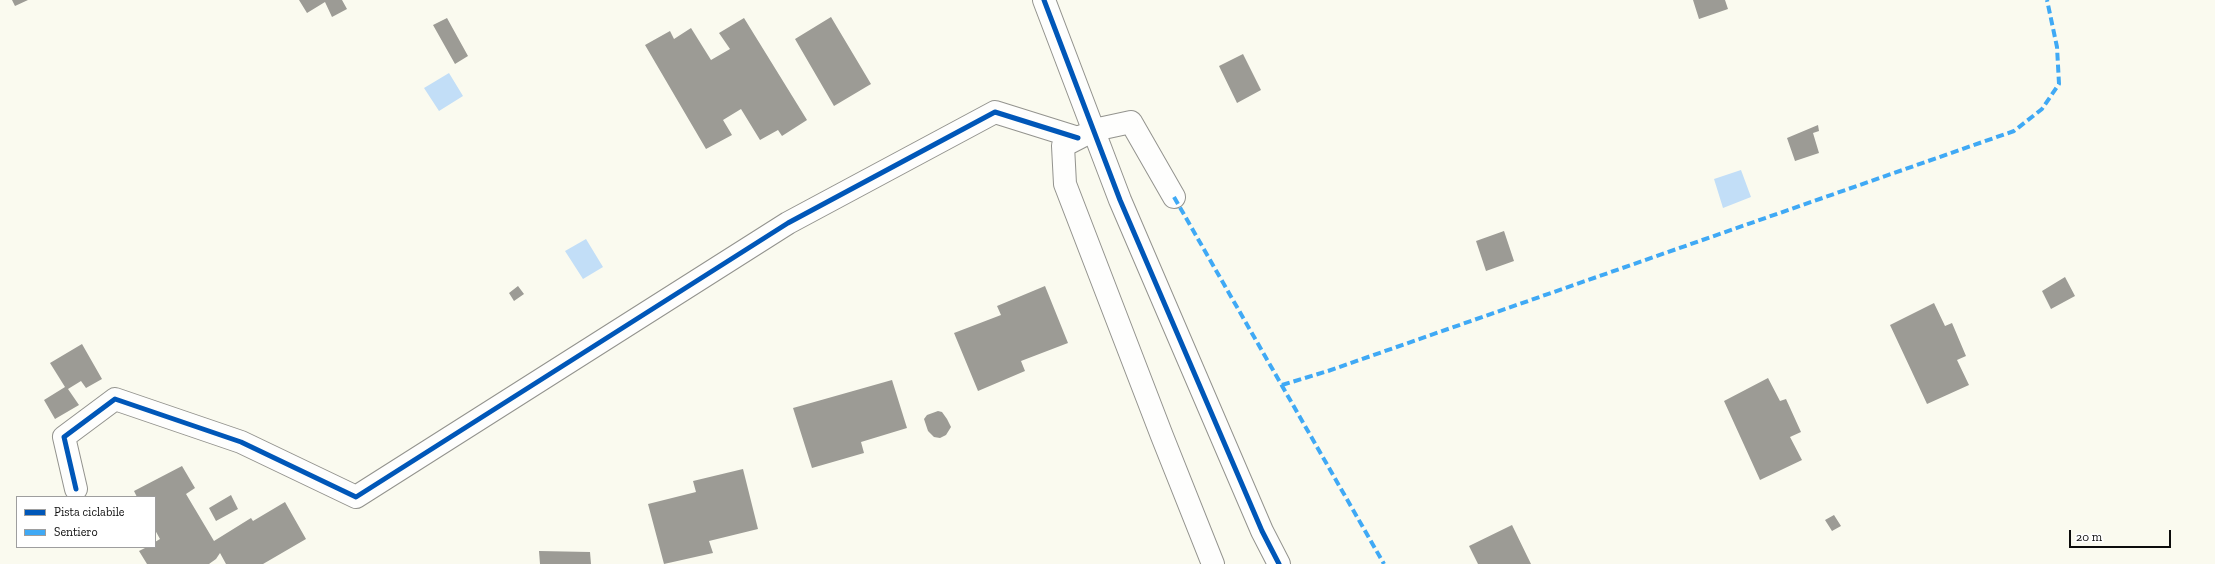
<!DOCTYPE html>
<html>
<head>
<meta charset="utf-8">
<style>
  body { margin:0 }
  #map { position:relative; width:2215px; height:564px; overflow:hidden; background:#fafaef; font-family:"Zilla Slab",serif }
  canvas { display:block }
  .legend { position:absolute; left:16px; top:496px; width:140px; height:52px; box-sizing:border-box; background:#fff; border:1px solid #9e9e9e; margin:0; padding:5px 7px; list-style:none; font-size:12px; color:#0c0c0c }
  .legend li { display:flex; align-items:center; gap:8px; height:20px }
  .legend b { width:20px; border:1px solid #9e9e9e }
  .scale { position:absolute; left:2069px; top:530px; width:102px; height:18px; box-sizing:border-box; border:2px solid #0c0c0c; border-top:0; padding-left:5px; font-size:12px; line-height:14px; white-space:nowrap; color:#0c0c0c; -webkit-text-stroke:3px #fff; paint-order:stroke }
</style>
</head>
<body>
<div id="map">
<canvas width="2215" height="564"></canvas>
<ul class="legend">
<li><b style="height:5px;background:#0057b8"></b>Pista ciclabile</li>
<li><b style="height:5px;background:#3fa9f5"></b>Sentiero</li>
</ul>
<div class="scale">20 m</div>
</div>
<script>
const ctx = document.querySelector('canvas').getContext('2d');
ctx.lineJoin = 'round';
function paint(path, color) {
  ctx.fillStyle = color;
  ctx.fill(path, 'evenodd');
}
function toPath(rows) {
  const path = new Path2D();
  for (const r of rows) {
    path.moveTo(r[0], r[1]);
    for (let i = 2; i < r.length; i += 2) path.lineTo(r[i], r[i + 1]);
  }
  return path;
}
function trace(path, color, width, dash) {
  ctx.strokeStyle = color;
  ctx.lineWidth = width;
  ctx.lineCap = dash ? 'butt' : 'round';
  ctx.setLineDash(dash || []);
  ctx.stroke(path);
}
const water = toPath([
  [449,73,463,96,439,111,424,88],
  [1741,170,1751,197,1723,208,1714,179],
  [586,239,603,267,583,279,565,251]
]);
const building = toPath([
  [12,0,28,0,15,6],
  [299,0,342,0,347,9,332,17,325,2,307,13],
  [1693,0,1725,0,1728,9,1699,19],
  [831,17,871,84,834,106,795,39],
  [447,18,468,56,455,64,433,25],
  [744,18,807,120,782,136,778,130,760,140,741,109,723,120,732,135,706,149,645,45,670,31,674,39,691,28,711,60,730,49,719,33],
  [1243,54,1261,90,1237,103,1219,66],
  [1818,125,1819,131,1813,133,1819,153,1795,161,1787,138],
  [1504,231,1514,261,1486,271,1476,241],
  [2065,277,2075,296,2051,309,2042,291],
  [518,286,524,294,514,301,509,293],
  [1045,286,1068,343,1021,361,1025,371,978,391,954,333,1001,315,997,306],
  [1934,303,1945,326,1952,323,1966,356,1957,360,1969,385,1927,404,1890,325],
  [82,344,102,379,86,388,81,381,68,389,79,405,55,419,44,400,65,387,50,363],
  [1768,378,1780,401,1786,399,1801,432,1790,437,1802,460,1760,480,1724,401],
  [892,380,907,428,861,442,864,453,812,468,793,408],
  [938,411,942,412,947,419,951,427,946,435,940,438,934,437,928,431,924,419,927,415],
  [182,466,195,488,186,494,214,541,251,518,253,521,285,502,306,539,263,564,226,564,220,553,216,559,209,564,147,564,139,551,147,547,155,547,155,542,160,539,155,530,155,497,137,497,134,491],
  [743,469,758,529,709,541,713,553,664,564,648,504,696,492,693,481],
  [231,495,238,509,216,521,209,508],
  [1834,515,1841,526,1832,531,1825,520],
  [1512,525,1531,564,1478,564,1469,546],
  [539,551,590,552,591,564,540,564]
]);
const minor = toPath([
  [1044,0,1120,200,1262,531,1279,564],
  [1174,197,1131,122,1094,130,1063,146,1065,184,1162,436,1213,564],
  [76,489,64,437,115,399,241,442,356,497,788,223,995,112,1078,138]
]);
const quiet = toPath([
  [1174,197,1384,564],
  [1282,385,1328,371,2014,131,2042,109,2059,84,2057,47,2047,0]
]);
const cycleway = toPath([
  [1044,0,1120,200,1262,531,1279,564],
  [76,489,64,437,115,399,241,442,356,497,788,223,995,112,1078,138]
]);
paint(water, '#c2def7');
paint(building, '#9c9b95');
trace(minor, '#93938e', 24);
trace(minor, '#fefefd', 22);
trace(quiet, '#3fa9f5', 4, [8, 4]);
trace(cycleway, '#0057b8', 5);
</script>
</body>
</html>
